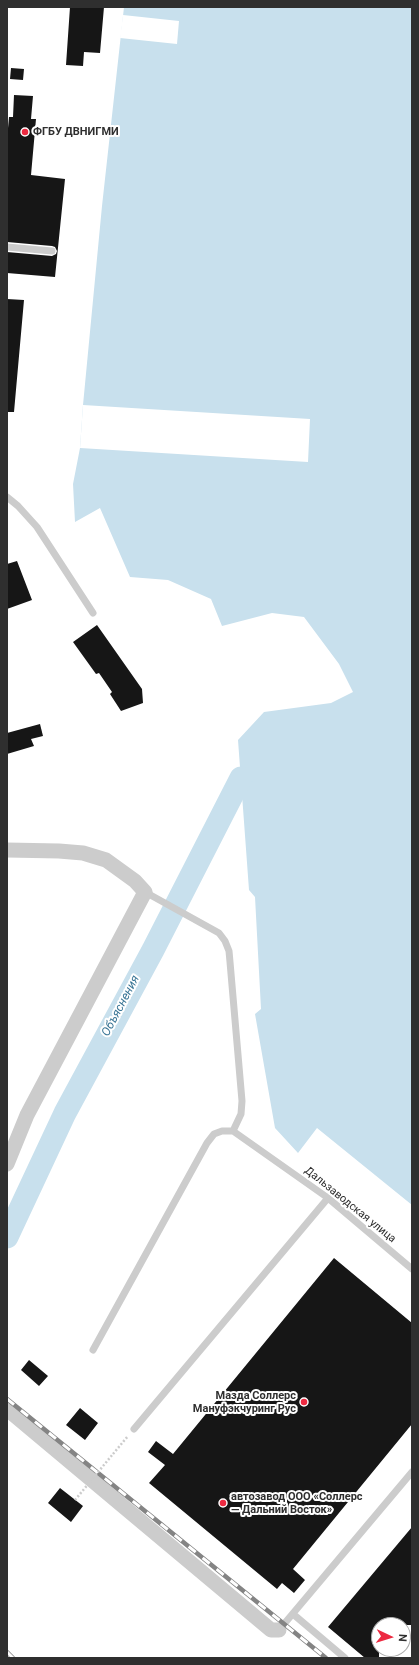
<!DOCTYPE html>
<html>
<head>
<meta charset="utf-8">
<style>
  body { margin:0 }
  #map { position:relative; width:419px; height:1665px; overflow:hidden; background:#fff; font-family:Roboto,sans-serif }
  canvas { display:block }
  .frame { position:absolute; inset:0; border:8px solid #2f2f2f; pointer-events:none }
  .north { position:absolute; left:371px; top:1617px; width:40px; height:40px; box-sizing:border-box; background:#fff; border:1px solid #acacac; border-radius:50%; rotate:94deg; font-size:11px; font-weight:700; line-height:16px; text-align:center; color:#2f2f2f }
  .north::after { content:''; display:block; margin:auto; width:14px; height:18px; background:#ed2a41; clip-path:polygon(50% 0,100% 100%,50% 72%,0 100%) }
</style>
</head>
<body>
<div id="map">
<canvas width="419" height="1665"></canvas>
<div class="frame"></div>
<div class="north">N</div>
</div>
<script>
const ctx = document.querySelector('canvas').getContext('2d');
ctx.lineJoin = 'round';
function paint(path, color) {
  ctx.fillStyle = color;
  ctx.fill(path, 'evenodd');
}
function toPath(rows) {
  const path = new Path2D();
  for (const r of rows) {
    path.moveTo(r[0], r[1]);
    for (let i = 2; i < r.length; i += 2) path.lineTo(r[i], r[i + 1]);
  }
  return path;
}
function trace(path, color, width, dash) {
  ctx.strokeStyle = color;
  ctx.lineWidth = width;
  ctx.lineCap = dash ? 'butt' : 'round';
  ctx.setLineDash(dash || []);
  ctx.stroke(path);
}
function label(font, color, halo, rows, align = 'center') {
  ctx.font = font + ' Roboto,sans-serif';
  ctx.lineWidth = 4;
  ctx.setLineDash([]);
  ctx.textBaseline = 'middle';
  ctx.strokeStyle = halo;
  ctx.fillStyle = color;
  for (const [text, x, y, turn = 0] of rows) {
    ctx.save();
    ctx.translate(x, y);
    ctx.rotate((+turn || 0) * Math.PI / 180);
    ctx.textAlign = isNaN(turn) ? turn : align;
    if (halo) ctx.strokeText(text, 0, 0);
    ctx.fillText(text, 0, 0);
    ctx.restore();
  }
}
const water = toPath([
  [124,7,412,7,412,1205,317,1128,298,1153,275,1128,255,1014,261,1009,255,897,249,890,238,740,264,712,331,703,353,692,339,664,304,617,272,613,222,626,211,599,168,580,130,577,100,508,75,522,73,484,80,448,83,405,102,206]
]);
const pier = toPath([
  [123,15,179,21,177,44,120,38],
  [83,405,310,419,308,462,80,448]
]);
const river = toPath([
  [7,1237,65,1113,153,950,241,778]
]);
const building = toPath([
  [70,7,104,7,100,53,84,52,83,66,66,65],
  [11,68,24,69,23,80,10,79],
  [14,95,33,96,31,119,36,119,31,175,65,179,55,277,7,273,7,252,52,256,56,254,57,251,55,247,52,246,7,242,7,139,9,117,13,117],
  [7,299,24,300,14,412,7,412],
  [17,561,32,600,7,609,7,564],
  [97,625,142,689,143,703,121,711,110,694,112,692,99,673,96,674,73,642],
  [40,724,43,736,31,739,34,746,7,754,7,733],
  [334,1258,412,1323,412,1424,293,1569,305,1580,294,1593,282,1583,277,1589,149,1483,165,1465,148,1452,156,1441,173,1454],
  [29,1360,48,1376,39,1386,21,1370],
  [80,1408,98,1423,85,1440,66,1425],
  [60,1488,83,1506,71,1522,48,1503],
  [412,1527,412,1625,379,1625,379,1658,365,1658,328,1627]
]);
const path = toPath([
  [113,1454,128,1436]
]);
const lane = toPath([
  [7,247,52,251],
  [7,497,18,506,37,527,93,613],
  [145,892,219,933,225,941,229,951,230,962,242,1101,241,1114,233,1131],
  [233,1131,328,1198,412,1269],
  [93,1350,207,1143,214,1134,222,1131,233,1131],
  [134,1429,328,1198],
  [293,1614,345,1658],
  [279,1630,412,1472]
]);
const street = toPath([
  [7,850,59,851,83,853,106,860,135,881,145,892,27,1115,7,1164],
  [7,1409,271,1630,279,1630]
]);
const rail = toPath([
  [7,1399,326,1658],
  [7,1652,13,1658]
]);
const pathBridge = toPath([
  [75,1500,113,1454]
]);
const markers = [
  [25,132,4,"#ed2a41"],
  [304,1402,4,"#ed2a41"],
  [223,1503,4,"#ed2a41"]
];
const poiNames = [
  ["ФГБУ ДВНИГМИ",33,132],
  ["Мазда Соллерс",296,1396,"right"],
  ["Мануфэкчуринг Рус",296,1409,"right"],
  ["автозавод ООО «Соллерс",231,1497],
  ["— Дальний Восток»",231,1510]
];
const streetNames = [
  ["Дальзаводская улица",350,1205,39]
];
const waterNames = [
  ["Объяснения",121,1006,-62]
];
paint(water, '#c8e0ed');
paint(pier, '#fff');
trace(river, '#c8e0ed', 23);
paint(building, '#161616');
trace(path, '#ccc', 2.5, [2, 2]);
trace(lane, '#ccc', 7);
trace(street, '#ccc', 15);
trace(rail, '#848484', 4.5);
trace(rail, '#fff', 3, [9]);
trace(pathBridge, '#ccc', 2.5, [2, 2]);
for (const [x, y, r, color] of markers) {
  const dot = new Path2D();
  dot.arc(x, y, r, 0, 2 * Math.PI);
  ctx.fillStyle = color;
  ctx.fill(dot);
  trace(dot, '#fff', 1.5);
}
label('bold 11px', '#2f2f2f', '#fff', poiNames, 'left');
label('11px', '#2f2f2f', '#fff', streetNames);
label('italic 12px', '#397595', '#fff', waterNames);
</script>
</body>
</html>
